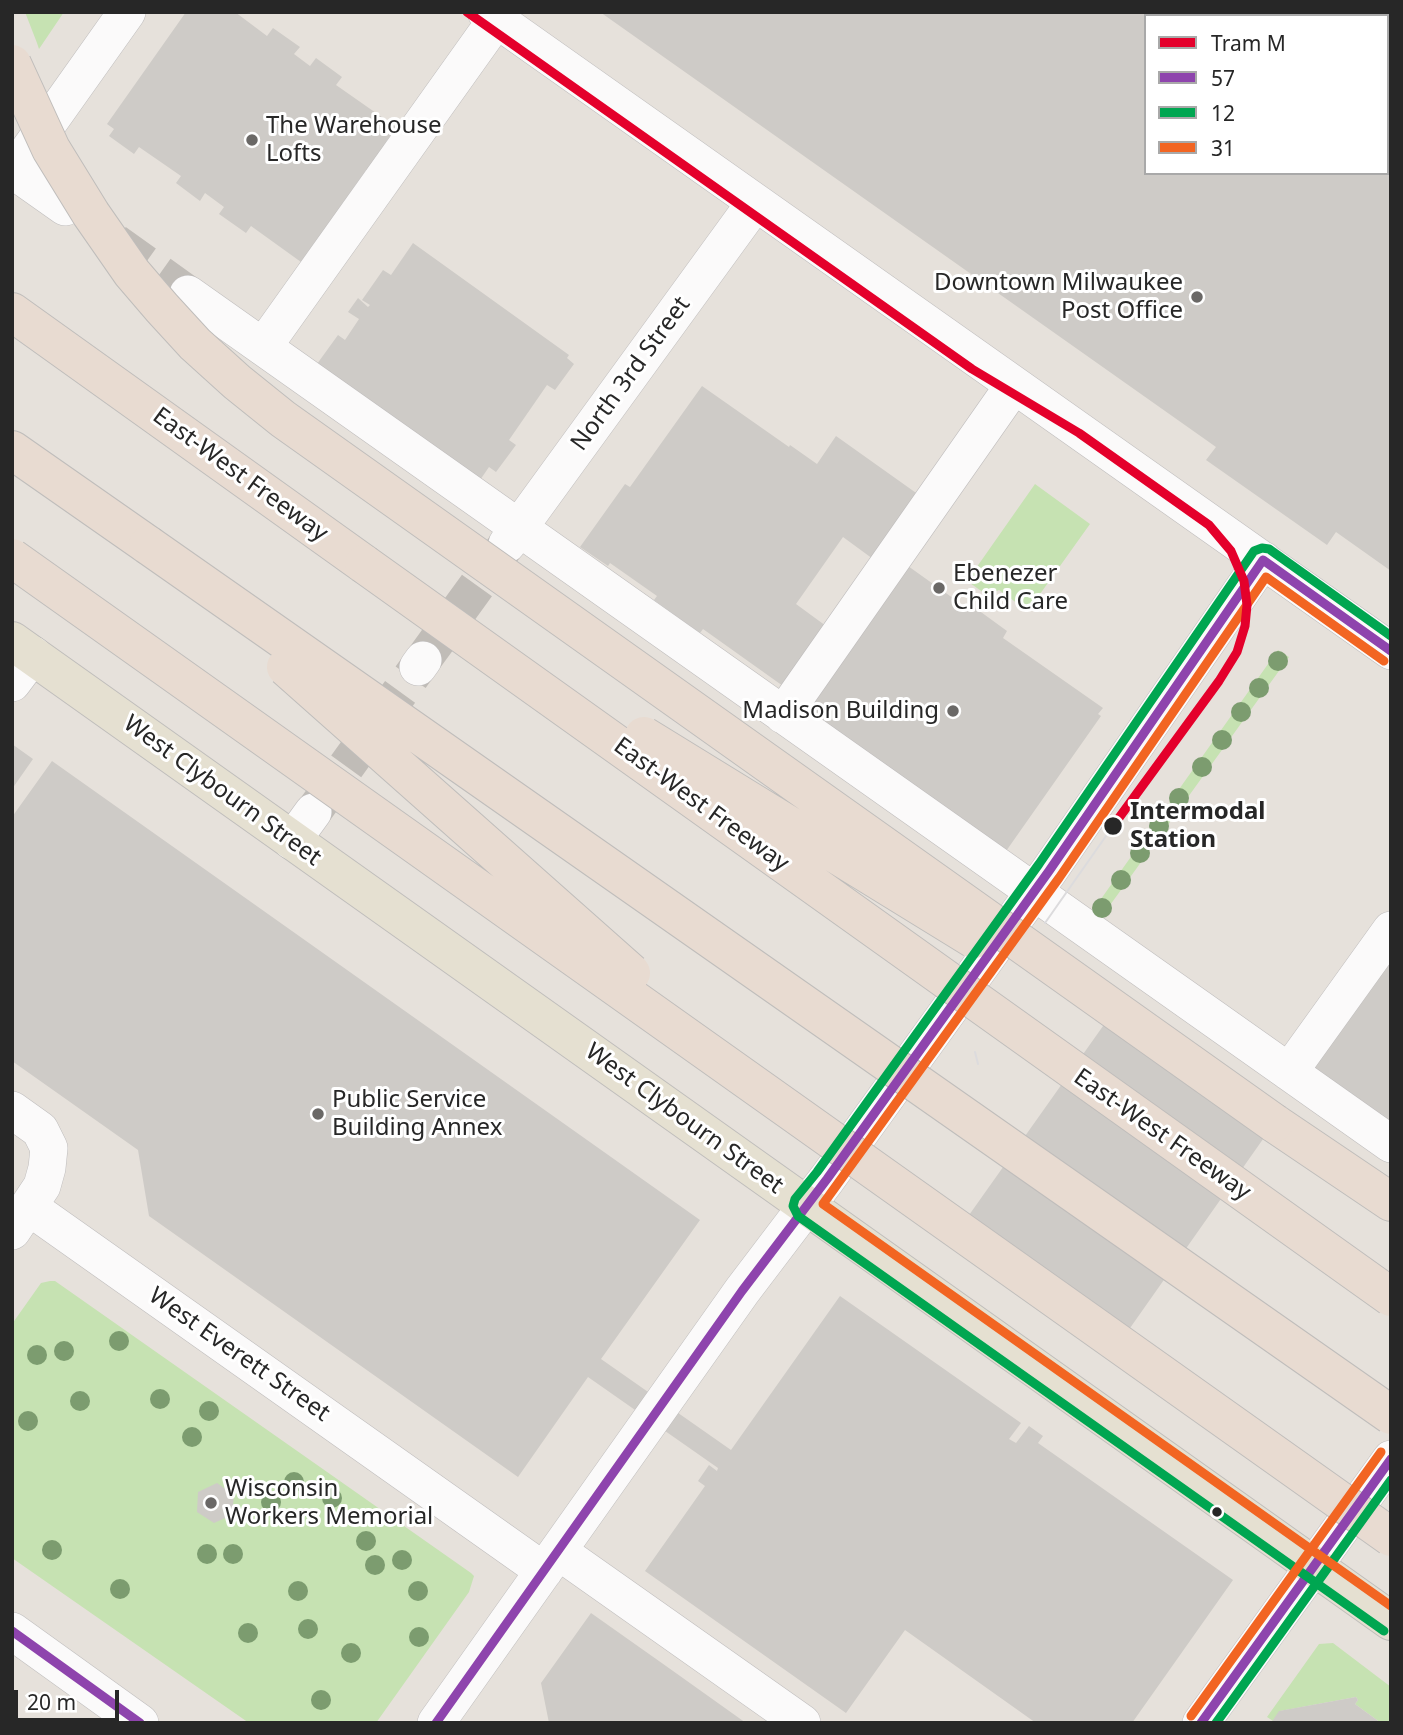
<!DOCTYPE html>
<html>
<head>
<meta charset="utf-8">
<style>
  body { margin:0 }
  #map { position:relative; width:1403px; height:1735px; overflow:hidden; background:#e6e1db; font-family:"Noto Sans",sans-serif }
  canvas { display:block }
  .frame { position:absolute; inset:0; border:14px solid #272727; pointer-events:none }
  .legend { position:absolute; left:1144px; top:14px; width:245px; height:161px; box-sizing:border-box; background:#fff; border:2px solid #a9a9a9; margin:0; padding:9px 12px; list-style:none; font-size:21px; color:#272727 }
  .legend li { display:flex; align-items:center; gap:14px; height:35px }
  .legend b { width:35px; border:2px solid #a9a9a9 }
  .scale { position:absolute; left:14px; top:1690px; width:105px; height:32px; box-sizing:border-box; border:4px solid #272727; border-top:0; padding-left:9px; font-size:21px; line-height:24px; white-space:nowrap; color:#272727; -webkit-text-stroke:5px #fff; paint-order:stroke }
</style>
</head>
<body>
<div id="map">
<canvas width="1403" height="1735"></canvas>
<div class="frame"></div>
<ul class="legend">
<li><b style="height:9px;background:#e4002b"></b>Tram M</li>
<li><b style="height:9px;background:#8e44ad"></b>57</li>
<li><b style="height:9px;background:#00a651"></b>12</li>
<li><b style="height:9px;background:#f26522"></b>31</li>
</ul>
<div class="scale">20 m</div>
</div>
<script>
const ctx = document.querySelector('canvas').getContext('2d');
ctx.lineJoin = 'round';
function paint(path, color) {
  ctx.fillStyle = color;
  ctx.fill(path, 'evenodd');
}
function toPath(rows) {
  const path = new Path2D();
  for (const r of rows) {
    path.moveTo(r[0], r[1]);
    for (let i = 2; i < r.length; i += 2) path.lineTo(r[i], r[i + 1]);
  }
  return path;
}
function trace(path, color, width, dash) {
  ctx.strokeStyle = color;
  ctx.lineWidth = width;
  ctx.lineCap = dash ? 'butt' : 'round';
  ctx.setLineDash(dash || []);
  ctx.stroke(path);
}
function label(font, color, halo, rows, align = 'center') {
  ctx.font = font + ' "Noto Sans",sans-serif';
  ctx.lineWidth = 6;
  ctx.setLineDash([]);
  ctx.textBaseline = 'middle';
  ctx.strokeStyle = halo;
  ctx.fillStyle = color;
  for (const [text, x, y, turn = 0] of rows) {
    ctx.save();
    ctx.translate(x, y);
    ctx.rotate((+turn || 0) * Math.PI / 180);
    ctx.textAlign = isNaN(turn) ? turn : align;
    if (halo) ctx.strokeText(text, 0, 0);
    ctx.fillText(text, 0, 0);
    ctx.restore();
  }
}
const green = toPath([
  [25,12,64,12,39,49,37,43],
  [1035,484,1090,524,1030,608,1025,609,999,590,987,595,967,581],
  [1278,650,1289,657,1100,919,1091,913],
  [50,1281,55,1281,471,1573,474,1576,469,1592,376,1723,249,1723,12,1558,12,1324,41,1283],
  [1333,1643,1391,1687,1391,1723,1381,1723,1355,1704,1358,1700,1356,1697,1280,1711,1273,1721,1267,1717,1319,1644]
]);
const building = toPath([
  [186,12,235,12,267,36,273,28,300,47,294,54,310,66,316,58,342,77,336,85,396,127,384,145,393,151,375,176,366,170,334,216,342,222,324,248,315,242,301,262,251,226,246,233,219,214,224,207,205,193,200,201,176,183,181,176,139,147,134,154,109,136,114,129,107,124],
  [600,12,1391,12,1391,571,1336,532,1327,545,1206,460,1216,447],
  [1146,16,1387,16,1387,173,1146,173],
  [413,243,569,355,567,358,574,364,555,390,547,385,509,440,516,445,496,472,489,467,478,483,317,364,338,335,345,340,359,319,348,312,358,298,368,307,370,305,362,300,383,270,391,275],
  [702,386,789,447,790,445,817,464,836,436,919,495,873,559,843,537,829,557,796,604,826,626,783,686,703,629,700,633,665,608,654,600,657,596,610,563,608,566,580,547,625,484,630,487],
  [908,566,971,611,974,607,1007,631,1003,638,1103,708,1098,714,1101,716,1004,854,804,713],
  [12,744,33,759,12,789],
  [52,761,700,1220,601,1359,731,1450,840,1296,1021,1423,1009,1439,1016,1443,1029,1426,1043,1436,1038,1443,1233,1580,1132,1723,1036,1723,905,1630,846,1713,645,1571,705,1486,698,1481,709,1465,717,1471,718,1468,588,1377,518,1477,149,1216,138,1150,12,1061,12,817],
  [1391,959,1391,1124,1313,1068],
  [1108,1019,1268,1132,1123,1338,962,1225],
  [217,1483,234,1495,232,1515,214,1523,197,1512,198,1492],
  [591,1613,666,1666,746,1723,549,1723,541,1683],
  [1356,1697,1358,1700,1355,1704,1381,1723,1271,1723,1279,1711]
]);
const minorTunnel = toPath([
  [115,242,188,294],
  [423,660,507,544],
  [314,811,418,667]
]);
const minor = toPath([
  [486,12,1391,651],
  [14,171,65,207],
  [12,174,127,12],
  [188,294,1391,1144],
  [263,347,496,20],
  [507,544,755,203],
  [418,667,423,660],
  [12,683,33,655],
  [783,715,1014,385],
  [292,841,313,812],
  [1289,1072,1391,930],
  [12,1110,40,1130,49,1148,47,1168,42,1186,12,1231],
  [29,1207,544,1571],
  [558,1551,802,1723],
  [12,1631,140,1723],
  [436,1723,742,1291,827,1179,1049,871,1263,560],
  [1201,1723,1391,1459]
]);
const major = toPath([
  [12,641,1391,1621]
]);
const highway = toPath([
  [12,312,364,564],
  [12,450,148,545],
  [1274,1123,1391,1202]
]);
const tram = toPath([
  [1045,923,1113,826],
  [975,1052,978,1064]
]);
const highwayBridge = toPath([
  [12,64,51,149,91,214,132,273,162,308,195,344,237,382,283,419,1274,1123],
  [148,545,1391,1415],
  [12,558,1391,1537],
  [364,564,1391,1297],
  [286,667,631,973],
  [644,736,974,939]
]);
const bus1 = toPath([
  [12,1631,140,1723],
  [436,1723,742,1291,827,1179,1049,871,1263,560,1391,651],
  [1201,1723,1391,1459]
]);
const bus2 = toPath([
  [1384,1631,798,1216,793,1206,795,1199,817,1172,1039,864,1254,551,1262,548,1269,549,1391,636],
  [1216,1723,1391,1480]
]);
const bus3 = toPath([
  [1384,661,1266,577,1059,878,823,1204,1391,1606],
  [1191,1716,1381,1452]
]);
const tram1 = toPath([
  [467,12,972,369,1079,433,1209,525,1231,551,1244,581,1247,605,1245,626,1237,652,1219,681,1113,826]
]);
const trees = [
  [1278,661],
  [1259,688],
  [1241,712],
  [1222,740],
  [1202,767],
  [1179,798],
  [1159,826],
  [1140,853],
  [1121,880],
  [1102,908],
  [119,1341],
  [64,1351],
  [37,1355],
  [160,1399],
  [80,1401],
  [209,1411],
  [28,1421],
  [192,1437],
  [294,1482],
  [332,1498],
  [271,1502],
  [366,1541],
  [52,1550],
  [207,1554],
  [233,1554],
  [402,1560],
  [375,1565],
  [120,1589],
  [298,1591],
  [418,1591],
  [308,1629],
  [248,1633],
  [419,1637],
  [351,1653],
  [321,1700]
];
const markers = [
  [252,140,7,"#6a6866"],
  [1197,297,7,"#6a6866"],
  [939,588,7,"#6a6866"],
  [953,711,7,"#6a6866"],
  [1113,826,10,"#272727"],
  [318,1114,7,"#6a6866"],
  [211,1503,7,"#6a6866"],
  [1217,1512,6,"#272727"]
];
const poiNames = [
  ["The Warehouse",266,126],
  ["Lofts",266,154],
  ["Downtown Milwaukee",1183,283,"right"],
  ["Post Office",1183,311,"right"],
  ["Ebenezer",953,574],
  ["Child Care",953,602],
  ["Madison Building",939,711,"right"],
  ["Public Service",332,1100],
  ["Building Annex",332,1128],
  ["Wisconsin",225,1489],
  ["Workers Memorial",225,1517]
];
const streetNames = [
  ["North 3rd Street",631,374,-54],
  ["East-West Freeway",240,475,36],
  ["West Clybourn Street",222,791,36],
  ["East-West Freeway",701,805,36],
  ["West Clybourn Street",684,1119,36],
  ["East-West Freeway",1162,1135,35],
  ["West Everett Street",239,1355,35]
];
const stopNames = [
  ["Intermodal",1130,812],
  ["Station",1130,840]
];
paint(green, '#c6e2b2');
paint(building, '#cecbc7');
trace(minorTunnel, '#c0bcb7', 37, [37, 18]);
trace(minor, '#bfbdbd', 38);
trace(major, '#bfbdbb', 40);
trace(highway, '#bfbdbb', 40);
trace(minor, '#fbfafa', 37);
trace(major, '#e5e0d1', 38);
trace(highway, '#e8dbd1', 38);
trace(tram, '#dcdbdd', 2);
trace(highwayBridge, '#bfbdbb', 40, []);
trace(highwayBridge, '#e8dbd1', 38);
trace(bus1, '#8e44ad', 9);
trace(bus2, '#00a651', 9);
trace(bus3, '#f26522', 9);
trace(tram1, '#e4002b', 9);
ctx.fillStyle = '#7c9c6f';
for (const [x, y] of trees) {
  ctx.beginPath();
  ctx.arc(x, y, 10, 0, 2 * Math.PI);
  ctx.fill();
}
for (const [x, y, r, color] of markers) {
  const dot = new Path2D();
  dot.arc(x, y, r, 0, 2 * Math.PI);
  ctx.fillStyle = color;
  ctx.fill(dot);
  trace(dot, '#fff', 2.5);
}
label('24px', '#272727', '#fff', poiNames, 'left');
label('24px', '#272727', '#fff', streetNames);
label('bold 24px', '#272727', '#fff', stopNames, 'left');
</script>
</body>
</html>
